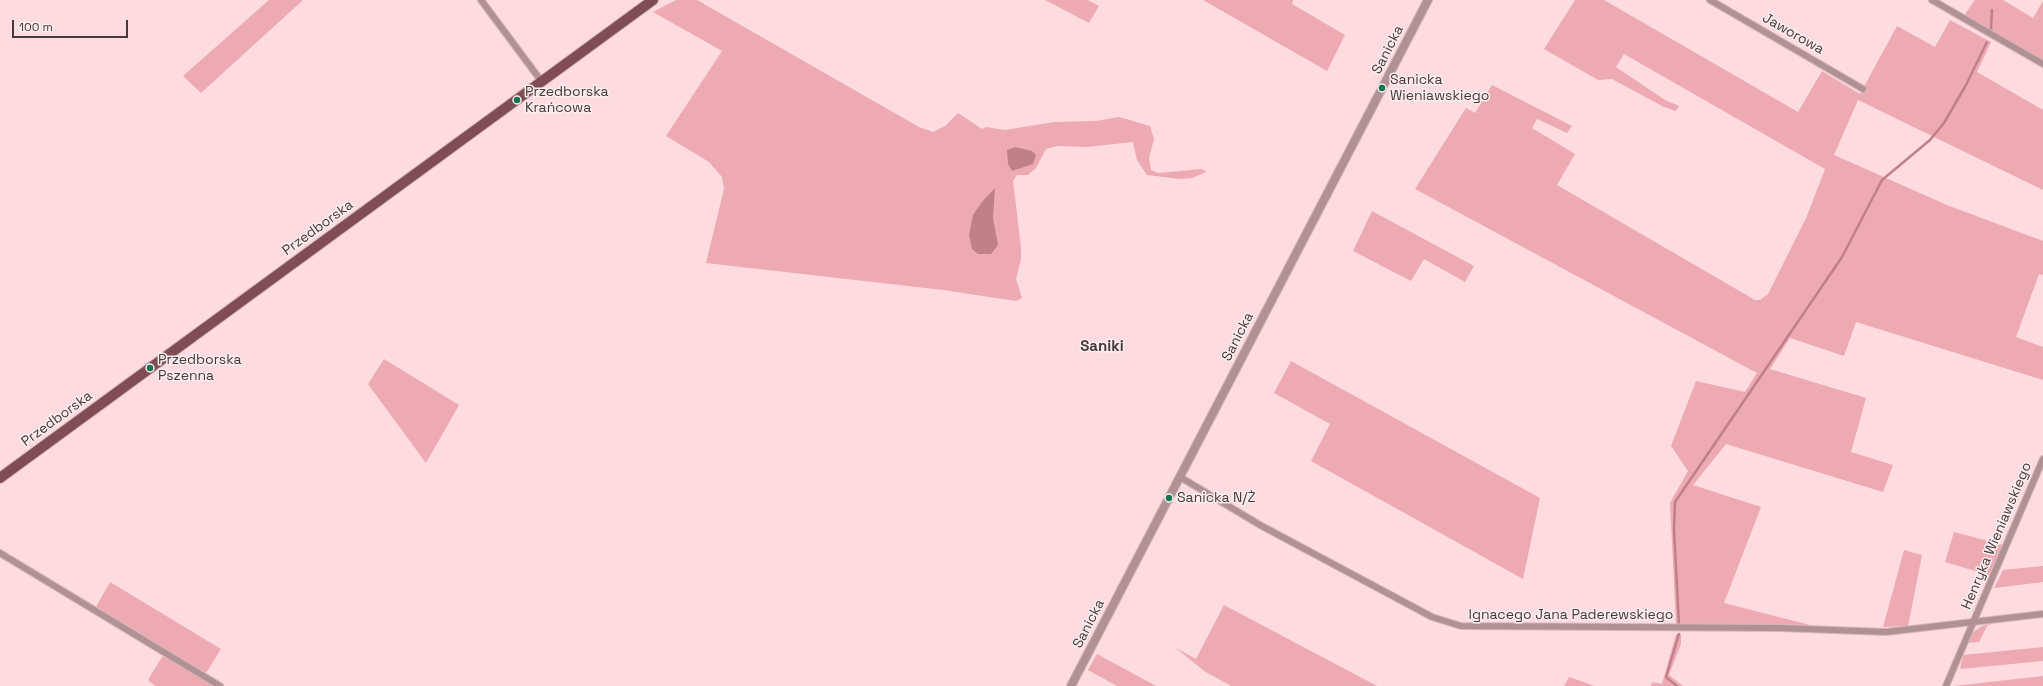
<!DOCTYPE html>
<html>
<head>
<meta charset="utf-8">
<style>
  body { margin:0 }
  #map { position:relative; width:2043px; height:686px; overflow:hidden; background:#fddbde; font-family:"Space Grotesk",sans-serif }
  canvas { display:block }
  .scale { position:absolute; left:12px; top:20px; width:116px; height:18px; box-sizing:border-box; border:2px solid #47393b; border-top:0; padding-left:5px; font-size:12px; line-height:14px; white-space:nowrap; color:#47393b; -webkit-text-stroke:3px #fceeef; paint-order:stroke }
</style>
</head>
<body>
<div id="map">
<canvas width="2043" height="686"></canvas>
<div class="scale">100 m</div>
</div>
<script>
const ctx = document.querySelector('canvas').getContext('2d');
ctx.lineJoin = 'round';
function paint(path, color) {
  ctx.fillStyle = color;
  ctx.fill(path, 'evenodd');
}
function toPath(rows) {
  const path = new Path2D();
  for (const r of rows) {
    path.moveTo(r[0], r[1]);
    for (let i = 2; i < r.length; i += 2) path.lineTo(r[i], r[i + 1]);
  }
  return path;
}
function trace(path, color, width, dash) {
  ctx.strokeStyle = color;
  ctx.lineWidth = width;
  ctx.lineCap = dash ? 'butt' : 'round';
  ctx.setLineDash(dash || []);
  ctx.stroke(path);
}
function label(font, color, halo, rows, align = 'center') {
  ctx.font = font + ' "Space Grotesk",sans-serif';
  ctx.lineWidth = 3;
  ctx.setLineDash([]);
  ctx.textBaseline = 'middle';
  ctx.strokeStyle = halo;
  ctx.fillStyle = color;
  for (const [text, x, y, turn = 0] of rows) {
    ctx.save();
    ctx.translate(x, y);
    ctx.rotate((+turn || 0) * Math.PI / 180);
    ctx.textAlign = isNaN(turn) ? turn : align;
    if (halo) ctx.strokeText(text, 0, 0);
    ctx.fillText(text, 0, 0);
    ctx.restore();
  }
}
const green = toPath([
  [269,0,303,0,201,93,183,76],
  [676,0,697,0,919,127,933,132,945,126,958,113,982,129,986,127,1005,130,1054,122,1096,121,1119,117,1150,126,1154,139,1149,158,1151,170,1158,173,1202,169,1206,172,1192,178,1179,179,1147,175,1137,160,1133,142,1087,147,1057,146,1046,149,1036,168,1028,175,1017,175,1013,181,1021,248,1021,259,1016,279,1022,298,1016,301,943,290,706,263,724,189,722,177,709,162,666,136,722,51,653,12],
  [1045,0,1088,0,1099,6,1089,23],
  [1203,0,1293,0,1292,4,1345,35,1327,71],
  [1575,0,1604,0,1798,112,1822,71,1860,94,1897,26,1935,47,1950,20,1991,42,1977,72,2043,110,2043,190,1858,100,1834,155,1947,205,2043,241,2043,275,2039,274,2016,337,2043,347,2043,380,1856,322,1844,356,1790,338,1770,369,1866,398,1851,452,1893,465,1883,492,1726,444,1693,485,1761,507,1724,603,1810,625,1676,624,1670,503,1688,471,1671,446,1696,381,1745,392,1757,373,1415,189,1466,108,1475,113,1492,85,1572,126,1567,133,1537,119,1532,128,1575,154,1557,185,1755,300,1760,300,1768,294,1807,216,1825,169,1624,54,1616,67,1665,100,1679,106,1676,111,1664,107,1612,79,1598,80,1544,49],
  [1975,0,2003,0,2033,18,2043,1,2043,61,1966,16,1965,14],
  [1372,211,1474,266,1465,282,1424,259,1411,281,1353,251],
  [384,359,459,405,426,463,368,384],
  [1291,361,1540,498,1523,579,1311,461,1330,424,1274,393],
  [1954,532,2003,545,1989,575,1945,562],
  [1904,550,1922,555,1908,626,1883,627],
  [2043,566,2043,582,1994,588,2003,570],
  [110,582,221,649,206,673,96,607],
  [1224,605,1377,686,1231,686,1204,671,1176,648,1196,659],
  [1993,623,1987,626,1979,642,1967,643,1970,635,1976,630,1982,626],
  [1676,634,1681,634,1681,644,1669,675,1683,686,1651,686,1652,682,1662,684],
  [2043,647,2043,661,1960,669,1963,655],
  [1097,654,1156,686,1117,686,1088,670],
  [165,656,215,686,155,686,148,680,162,657],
  [2043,676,2043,686,1954,686],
  [1569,677,1595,686,1564,686]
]);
const water = toPath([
  [1015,147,1032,151,1036,155,1033,164,1012,171,1008,164,1007,150],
  [995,188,993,218,998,245,991,254,978,254,972,249,969,235,973,215,981,203]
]);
const stream = toPath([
  [1991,30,1992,10],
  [1679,625,1674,529,1675,502,1842,257,1882,180,1930,140,1944,123,1966,85,1987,42],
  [1677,686,1666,677,1679,634]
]);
const minor = toPath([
  [481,0,542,82],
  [1710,0,1863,89],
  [1932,0,2043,64],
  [1180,477,1260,525,1432,617,1461,626,1780,628,1886,632,2043,614],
  [0,553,220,686],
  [1946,686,2043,459]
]);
const tertiary = toPath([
  [1071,686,1428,0]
]);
const primary = toPath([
  [0,478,653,0]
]);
const markers = [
  [1382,88,4,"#107750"],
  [517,100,4,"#107750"],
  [150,368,4,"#107750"],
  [1169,498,4,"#107750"]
];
const streetNames = [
  ["Jaworowa",1793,34,30],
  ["Sanicka",1388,50,-63],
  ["Przedborska",318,228,-36],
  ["Sanicka",1238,337,-63],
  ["Przedborska",57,419,-36],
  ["Henryka Wieniawskiego",1997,536,-67],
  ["Ignacego Jana Paderewskiego",1571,615],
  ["Sanicka",1089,624,-63]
];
const poiNames = [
  ["Sanicka",1390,80],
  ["Wieniawskiego",1390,96],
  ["Przedborska",525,92],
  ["Krańcowa",525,108],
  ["Przedborska",158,360],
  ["Pszenna",158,376],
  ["Sanicka N/Ż",1177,498]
];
const neighbourhoodNames = [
  ["Saniki",1102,347]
];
paint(green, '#edaab3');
paint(water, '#c08089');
trace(stream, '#c08089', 2.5);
trace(minor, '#d5b7ba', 8);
trace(tertiary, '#d5b7ba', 10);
trace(primary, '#d5b7ba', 12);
trace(minor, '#b09295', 6);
trace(tertiary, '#b09295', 8);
trace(primary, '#804d55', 10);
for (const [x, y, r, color] of markers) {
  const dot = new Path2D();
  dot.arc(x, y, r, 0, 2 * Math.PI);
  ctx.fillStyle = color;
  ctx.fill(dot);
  trace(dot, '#fceeef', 1.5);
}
label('14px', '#47393b', '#fceeef', streetNames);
label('14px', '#47393b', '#fceeef', poiNames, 'left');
label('bold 15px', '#47393b', '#fceeef', neighbourhoodNames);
</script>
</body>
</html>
